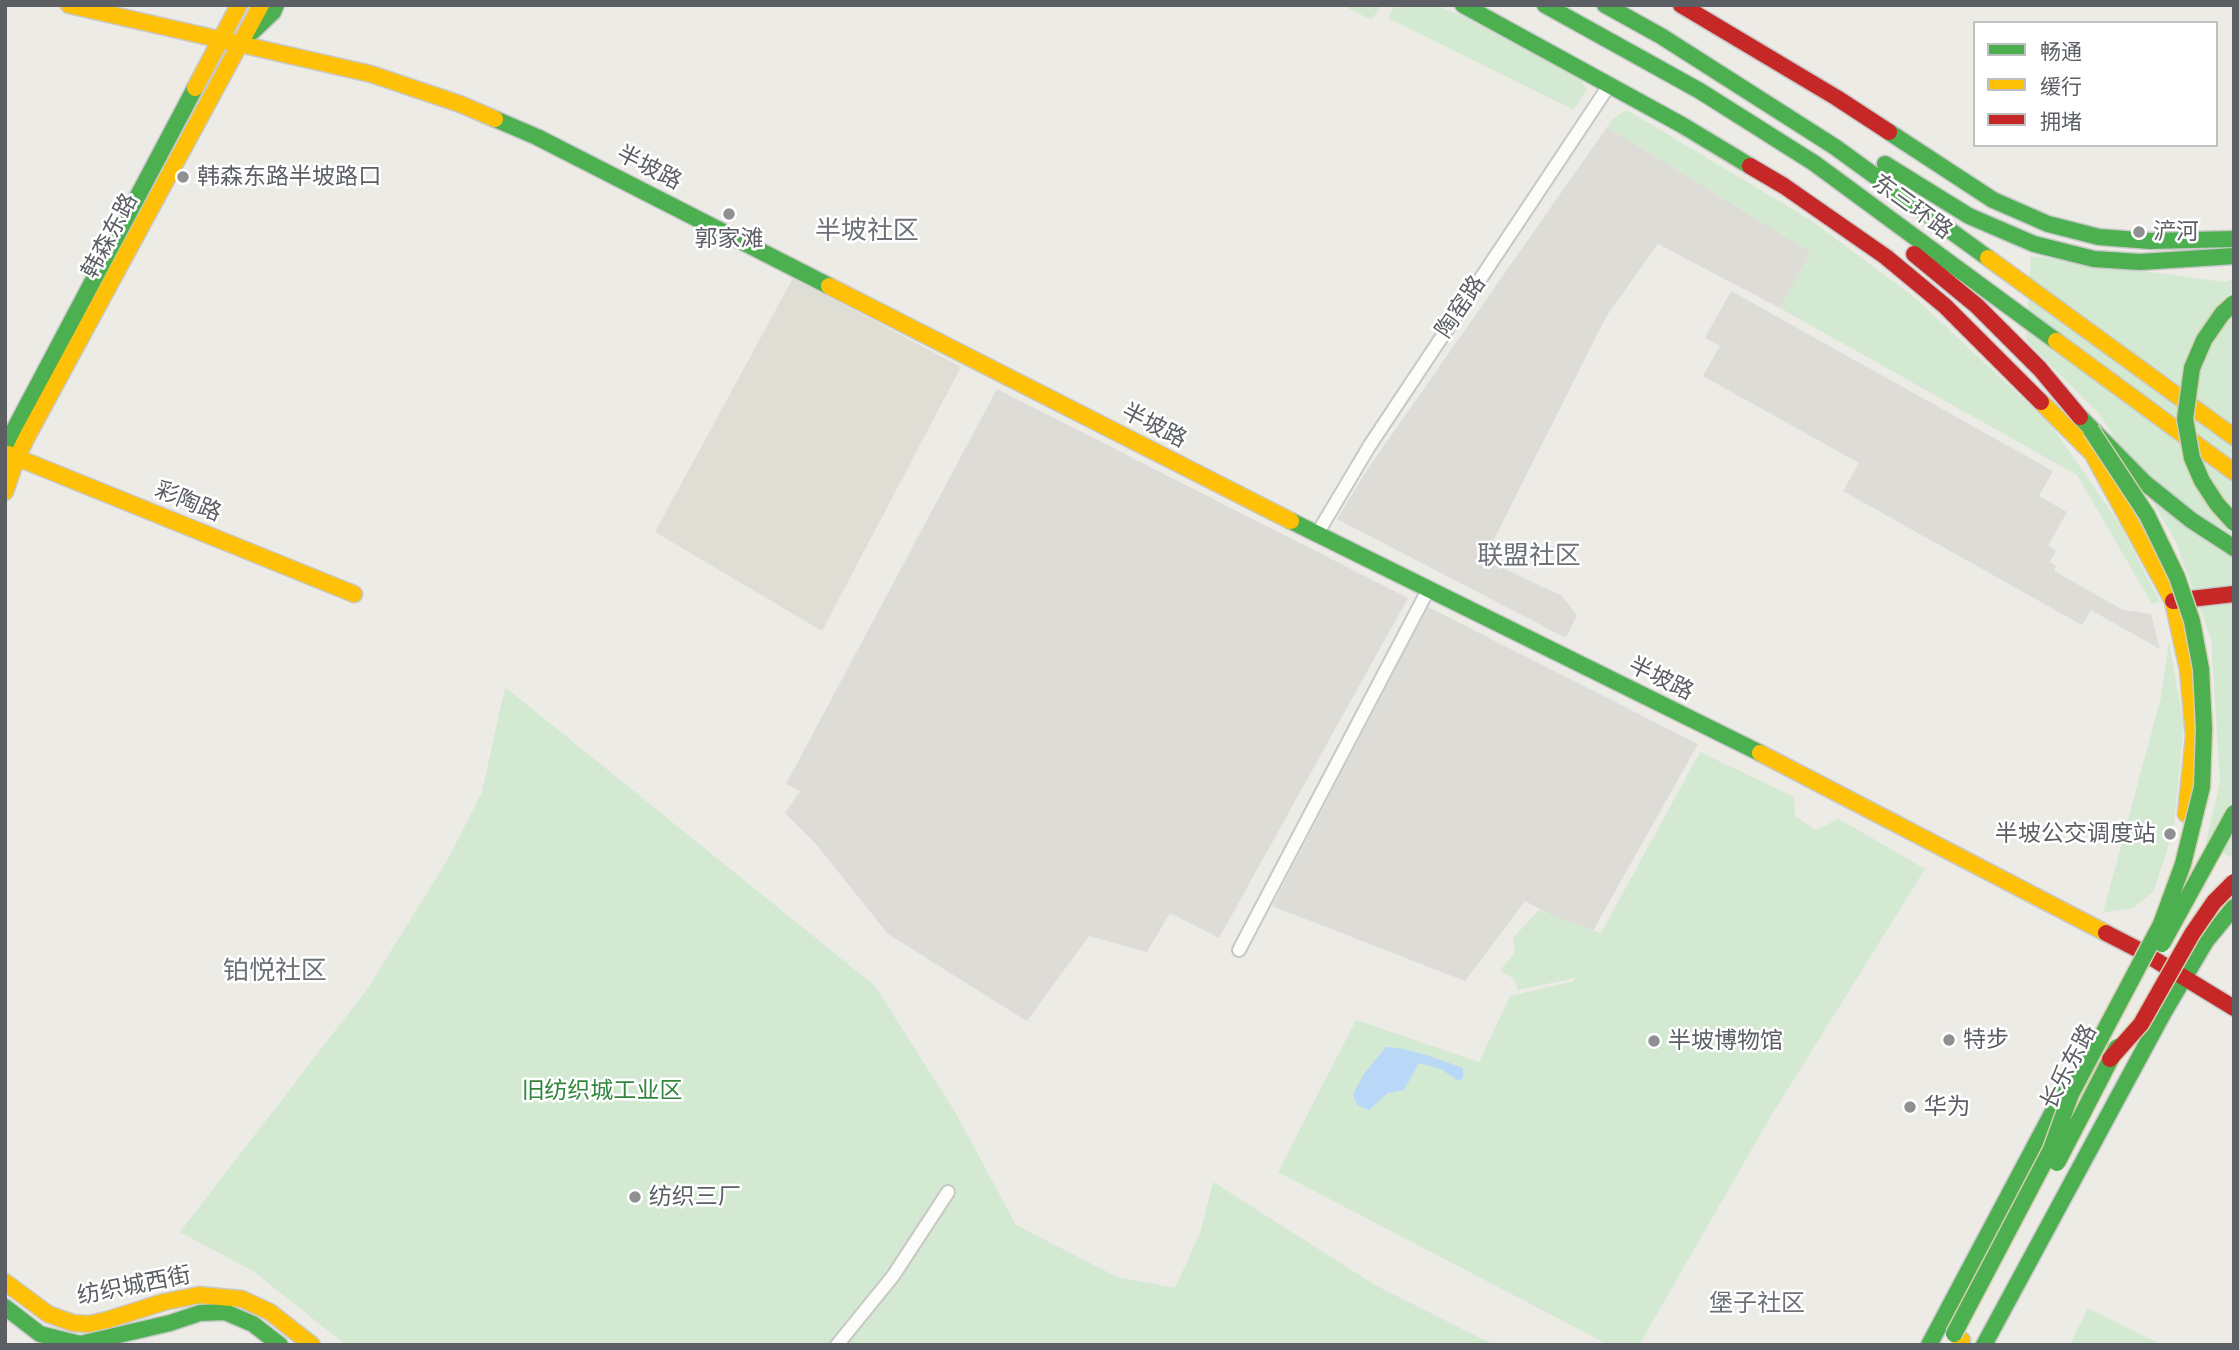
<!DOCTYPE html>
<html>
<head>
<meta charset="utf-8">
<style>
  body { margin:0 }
  #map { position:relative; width:2239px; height:1350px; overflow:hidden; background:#ecebe6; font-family:Montserrat,"Noto Sans SC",sans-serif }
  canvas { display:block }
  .frame { position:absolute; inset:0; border:7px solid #5b5f64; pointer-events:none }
  .legend { position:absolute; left:1973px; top:21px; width:245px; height:126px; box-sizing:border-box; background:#fff; border:2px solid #bdbfc1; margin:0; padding:9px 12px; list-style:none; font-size:21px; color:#5b5f64 }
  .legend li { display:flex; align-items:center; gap:14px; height:35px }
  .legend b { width:35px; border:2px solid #bdbfc1 }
</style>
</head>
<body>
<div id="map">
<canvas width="2239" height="1350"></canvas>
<div class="frame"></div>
<ul class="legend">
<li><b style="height:9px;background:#4caf50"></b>畅通</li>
<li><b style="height:9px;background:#ffc107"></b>缓行</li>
<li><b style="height:9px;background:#c62828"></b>拥堵</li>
</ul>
</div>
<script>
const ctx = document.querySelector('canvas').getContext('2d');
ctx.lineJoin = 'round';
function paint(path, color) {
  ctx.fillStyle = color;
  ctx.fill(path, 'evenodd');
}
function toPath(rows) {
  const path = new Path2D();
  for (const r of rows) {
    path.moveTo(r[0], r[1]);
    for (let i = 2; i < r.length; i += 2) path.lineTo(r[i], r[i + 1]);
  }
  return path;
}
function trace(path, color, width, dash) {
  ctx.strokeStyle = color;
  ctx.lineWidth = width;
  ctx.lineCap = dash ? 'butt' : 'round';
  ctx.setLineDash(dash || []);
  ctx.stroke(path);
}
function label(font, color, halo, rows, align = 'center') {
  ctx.font = font + ' Montserrat,"Noto Sans SC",sans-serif';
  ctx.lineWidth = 5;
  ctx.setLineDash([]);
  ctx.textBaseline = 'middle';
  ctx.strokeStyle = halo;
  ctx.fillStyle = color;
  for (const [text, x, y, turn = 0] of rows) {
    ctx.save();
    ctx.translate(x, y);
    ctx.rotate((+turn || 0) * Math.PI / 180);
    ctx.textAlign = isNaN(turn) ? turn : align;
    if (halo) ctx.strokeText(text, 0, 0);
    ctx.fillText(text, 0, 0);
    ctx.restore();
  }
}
const industrial = toPath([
  [1607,127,1811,252,1780,308,1658,244,1606,317,1484,559,1562,596,1577,615,1566,638,1337,519,1367,470],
  [1731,291,2053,471,2039,496,2067,512,2048,546,2056,551,2050,562,2056,566,2054,571,2123,610,2151,614,2160,649,2091,610,2082,625,1843,491,1859,463,1703,376,1720,346,1705,338],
  [997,389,1408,598,1219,938,1170,913,1147,952,1089,936,1027,1021,888,934,816,844,785,813,800,791,786,784],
  [1428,607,1698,744,1590,936,1525,901,1465,981,1272,906]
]);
const education = toPath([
  [793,278,961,367,822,631,655,532]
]);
const green = toPath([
  [1343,5,1382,5,1371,20],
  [1395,5,1436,5,1465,17,1577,76,1587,89,1574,110,1388,18],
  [1627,110,1809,219,1914,297,2051,425,2119,523,2160,602,2152,604,2077,475,1780,308,1811,252,1607,127,1614,118],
  [2031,256,2224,282,2234,279,2234,859,2206,842,2220,782,2211,639,2175,540,2101,416,2026,340],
  [2169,642,2184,726,2173,832,2153,892,2133,908,2103,913,2161,697],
  [505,687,875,986,955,1112,1016,1225,1117,1277,1175,1288,1200,1233,1213,1182,1375,1285,1488,1342,1505,1345,346,1345,253,1271,180,1232,368,988,448,859,482,792],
  [1700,752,1794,797,1795,816,1816,830,1839,819,1925,869,1768,1121,1639,1345,1609,1345,1278,1172,1356,1020,1479,1062,1510,996,1574,981,1575,978,1518,990,1514,979,1500,970,1515,953,1513,938,1539,910,1601,933],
  [2088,1308,2160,1344,2070,1345]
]);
const water = toPath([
  [1386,1047,1399,1048,1429,1056,1463,1068,1463,1078,1458,1081,1441,1069,1419,1063,1404,1090,1388,1093,1369,1110,1357,1105,1353,1094,1364,1074]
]);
const street = toPath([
  [1317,534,1370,445,1610,84],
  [1239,950,1428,590],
  [837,1345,893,1276,948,1192]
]);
const fast = toPath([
  [1463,5,1682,125,1750,166],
  [1545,5,1700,91,1814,163,2056,341],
  [1605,5,1661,36,1835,147,1988,258],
  [252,32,273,12,276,5],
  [495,119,537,137,829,286],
  [1889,132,1993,200,2048,224,2099,237,2150,241,2234,239],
  [1885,164,1969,216,2034,244,2094,259,2140,262,2234,256],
  [2080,417,2145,483,2191,520,2234,548],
  [5,447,195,88],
  [1291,521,1760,753],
  [5,1307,40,1334,80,1344,170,1323,200,1313,225,1312,253,1324,280,1345],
  [1929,1345,2064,1091],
  [1984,1345,2164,1012,2206,941,2234,907]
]);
const slow = toPath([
  [69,5,371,74,460,104,495,119],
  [195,88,239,5],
  [1988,258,2234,437],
  [829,286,1291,521],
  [2056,341,2234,472],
  [2041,402,2092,453,2173,601,2188,670,2194,736,2186,814],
  [8,454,354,594],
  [5,492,17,457,28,435,261,5],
  [1760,753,2106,933],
  [5,1282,48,1314,73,1323,89,1324,107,1320,164,1302,199,1295,242,1299,270,1312,312,1345],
  [1960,1345,1962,1340]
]);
const jam = toPath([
  [1681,5,1837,98,1889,132],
  [1750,166,1784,186,1886,257,1945,306,2041,402],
  [1914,254,1977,306,2040,369,2080,417],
  [2173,601,2234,594],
  [2106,933,2139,950,2234,1008]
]);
const fastBridge = toPath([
  [2234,303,2222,314,2204,340,2192,368,2185,419,2192,458,2202,481,2217,504,2234,523],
  [2162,944,2234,813],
  [2050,1152,2071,1094,2161,924,2183,864,2202,787,2204,728,2201,669,2192,621,2177,577,2147,515,2091,430],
  [2057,1163,2117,1047],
  [1954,1334,2056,1140]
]);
const jamBridge = toPath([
  [2110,1059,2141,1024,2192,934,2214,902,2234,882]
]);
const markers = [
  [183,177,7,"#8e9092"],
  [729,214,7,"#8e9092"],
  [2139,232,7,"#8e9092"],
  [2170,834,7,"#8e9092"],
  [1949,1040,7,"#8e9092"],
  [1654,1041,7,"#8e9092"],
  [1910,1107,7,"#8e9092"],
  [635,1197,7,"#8e9092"]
];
const streetNames = [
  ["半坡路",649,168,27],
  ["东三环路",1912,207,36],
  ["韩森东路",110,236,-62],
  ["陶窑路",1461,307,-56],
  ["半坡路",1154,426,27],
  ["彩陶路",188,502,22],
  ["半坡路",1661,679,26],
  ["长乐东路",2069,1067,-62],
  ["纺织城西街",134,1286,-11]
];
const poiNames = [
  ["韩森东路半坡路口",197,177],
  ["浐河",2153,232],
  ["郭家滩",729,239,"center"],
  ["半坡公交调度站",2156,834,"right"],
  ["特步",1963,1040],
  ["半坡博物馆",1668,1041],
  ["华为",1924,1107],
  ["纺织三厂",649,1197]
];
const parkNames = [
  ["旧纺织城工业区",602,1091]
];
const neighbourhoodNames = [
  ["堡子社区",1757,1304]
];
const quarterNames = [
  ["半坡社区",867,231],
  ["联盟社区",1529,556],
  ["铂悦社区",275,971]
];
paint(industrial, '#dddcd7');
paint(education, '#dfded5');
paint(green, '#d3e9d2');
paint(water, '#b9d8f8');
trace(street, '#c8c8c6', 16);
trace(fast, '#c8c9c8', 19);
trace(slow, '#c8c9c8', 19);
trace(jam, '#c8c9c8', 19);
trace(street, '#fcfcfb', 12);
trace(fast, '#4caf50', 16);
trace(slow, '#ffc107', 16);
trace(jam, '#c62828', 16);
trace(fastBridge, '#d5ceb2', 19, []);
trace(jamBridge, '#d5ceb2', 19, []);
trace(fastBridge, '#4caf50', 16);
trace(jamBridge, '#c62828', 16);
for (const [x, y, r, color] of markers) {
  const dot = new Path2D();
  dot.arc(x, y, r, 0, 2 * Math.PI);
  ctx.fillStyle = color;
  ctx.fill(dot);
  trace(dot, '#fff', 2.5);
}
label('23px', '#5b5f64', '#fff', streetNames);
label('23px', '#5b5f64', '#fff', poiNames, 'left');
label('23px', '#31863c', '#fff', parkNames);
label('24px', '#6c7177', '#fff', neighbourhoodNames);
label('26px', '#6c7177', '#fff', quarterNames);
</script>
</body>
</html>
